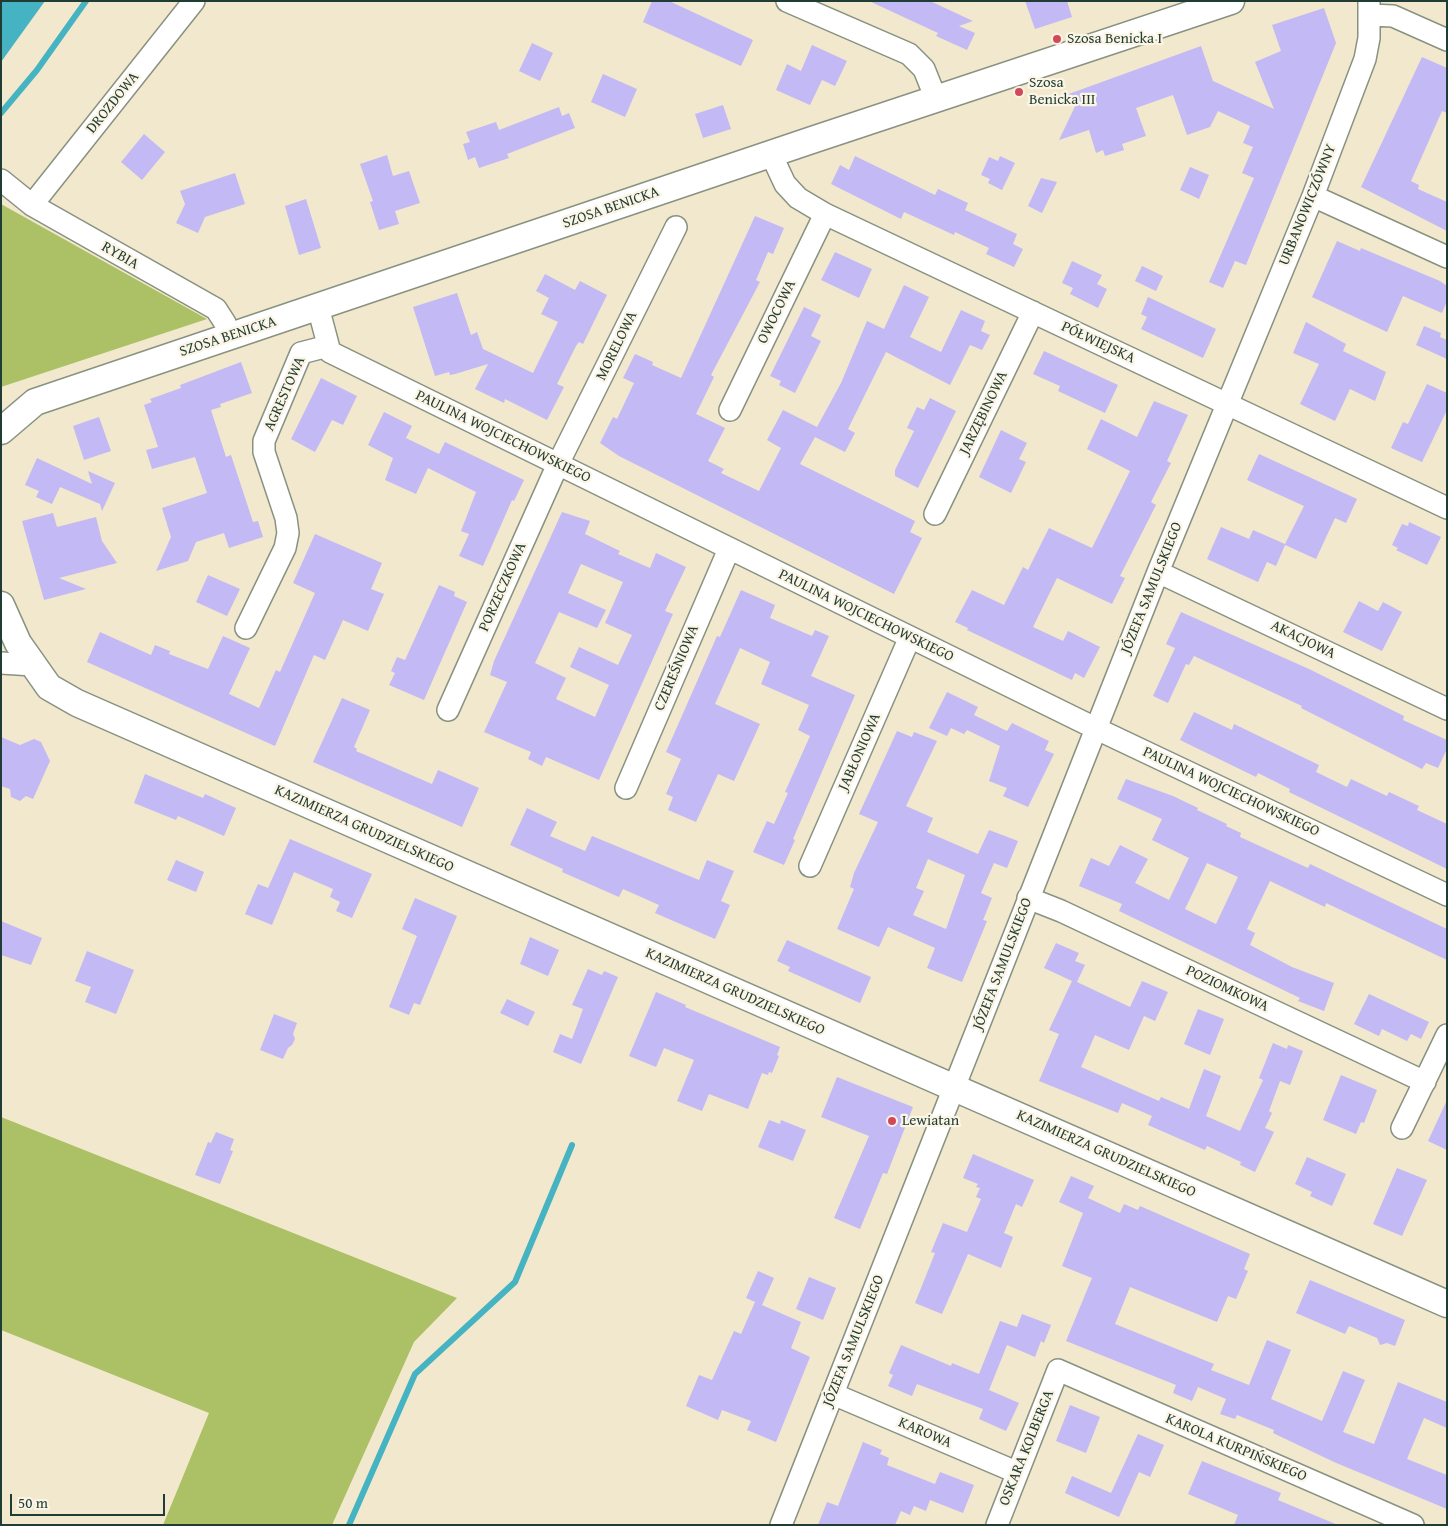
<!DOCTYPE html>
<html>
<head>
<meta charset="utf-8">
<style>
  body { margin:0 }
  #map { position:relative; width:1448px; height:1526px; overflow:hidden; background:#f2e8cd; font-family:"Gentium Book Plus",serif }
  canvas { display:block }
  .frame { position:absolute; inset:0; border:2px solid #1f3d34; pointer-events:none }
  .scale { position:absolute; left:10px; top:1494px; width:155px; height:22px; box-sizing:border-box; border:2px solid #1f3d34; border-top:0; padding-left:6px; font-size:15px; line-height:18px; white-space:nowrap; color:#1f3d34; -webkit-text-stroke:4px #fcf5e5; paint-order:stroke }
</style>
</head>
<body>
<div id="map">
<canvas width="1448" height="1526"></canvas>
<div class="frame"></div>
<div class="scale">50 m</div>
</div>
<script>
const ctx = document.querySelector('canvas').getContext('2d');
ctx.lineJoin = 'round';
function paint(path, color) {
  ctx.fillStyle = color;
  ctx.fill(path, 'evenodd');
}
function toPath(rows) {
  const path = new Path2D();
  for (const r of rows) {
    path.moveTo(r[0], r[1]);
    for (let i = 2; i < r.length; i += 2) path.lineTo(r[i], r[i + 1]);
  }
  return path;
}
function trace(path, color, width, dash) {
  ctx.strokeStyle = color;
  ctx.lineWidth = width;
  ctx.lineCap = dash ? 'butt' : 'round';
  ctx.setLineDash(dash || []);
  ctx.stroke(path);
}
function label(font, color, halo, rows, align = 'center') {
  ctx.font = font + ' "Gentium Book Plus",serif';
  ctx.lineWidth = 4.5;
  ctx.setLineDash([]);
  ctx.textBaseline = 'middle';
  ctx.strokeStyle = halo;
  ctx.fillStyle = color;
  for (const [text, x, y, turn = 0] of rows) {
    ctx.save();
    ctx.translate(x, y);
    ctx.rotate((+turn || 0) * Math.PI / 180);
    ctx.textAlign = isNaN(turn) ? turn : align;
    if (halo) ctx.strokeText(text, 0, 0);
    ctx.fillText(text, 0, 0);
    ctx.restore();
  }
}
const green = toPath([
  [1,204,207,319,1,387],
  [1,1117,457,1298,414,1342,332,1525,163,1525,209,1413,1,1330]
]);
const water = toPath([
  [1,1,45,1,1,62]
]);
const stream = toPath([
  [1,113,37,70,86,1],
  [349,1525,415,1374,515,1282,572,1145]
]);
const building = toPath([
  [652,1,669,1,753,40,741,66,643,22],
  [869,1,930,1,973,21,959,26,975,33,967,50,936,36,938,33],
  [1025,1,1067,1,1072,17,1035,29],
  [1324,8,1336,43,1246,265,1235,261,1223,288,1209,282,1254,178,1242,173,1253,147,1243,143,1250,126,1218,111,1210,127,1187,135,1173,95,1136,108,1146,136,1122,144,1124,150,1105,156,1103,150,1096,153,1089,130,1059,140,1078,100,1066,95,1201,46,1213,81,1274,109,1255,62,1281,51,1272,25],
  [532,43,553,53,540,81,519,71],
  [812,45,847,61,835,86,822,80,810,105,776,90,787,64,801,71],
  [1422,57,1447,68,1447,113,1442,111,1411,181,1419,185,1418,189,1447,202,1447,231,1361,187],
  [603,74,637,89,625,117,591,102],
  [723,105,731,129,703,138,695,114],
  [559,107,562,116,569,113,575,128,507,154,509,158,479,168,475,157,468,160,463,144,470,142,466,132,496,122,499,130],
  [144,134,165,152,142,180,121,162],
  [387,155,393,176,409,171,420,203,395,211,399,224,379,230,370,202,373,201,360,164],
  [855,156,935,195,938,189,968,203,965,210,1017,234,1013,244,1023,249,1014,267,986,254,989,248,955,232,954,235,904,212,901,219,831,184,840,165,849,170],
  [1000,156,1015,163,1002,190,988,183,990,179,981,175,989,157,998,161],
  [1190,167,1209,175,1199,199,1180,190],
  [235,173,245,204,205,217,198,233,176,223,185,204,180,191],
  [1041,178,1057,182,1042,213,1028,206],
  [306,199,321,248,299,255,285,206],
  [755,216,784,228,773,254,768,252,756,280,760,282,711,375,714,377,696,414,725,428,708,461,724,469,721,473,759,491,781,448,767,440,783,410,817,427,841,383,867,321,884,329,904,285,929,297,910,337,941,352,961,310,985,321,981,331,990,335,982,350,970,345,950,385,886,352,848,429,855,433,845,452,815,437,800,464,915,521,910,532,922,538,894,594,619,456,600,443,613,417,617,419,634,383,623,378,635,354,653,362,652,365,681,378],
  [1337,241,1360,251,1361,248,1440,281,1447,286,1447,301,1442,313,1403,296,1387,332,1312,297],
  [835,252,872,269,859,298,821,280],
  [1072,261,1102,275,1097,284,1107,289,1098,308,1070,294,1073,288,1062,283],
  [1142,266,1163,276,1156,291,1135,281],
  [545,274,575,290,580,281,607,295,583,344,579,342,576,346,557,384,564,387,547,420,505,399,504,403,475,389,488,364,455,374,450,375,449,372,435,376,413,307,457,293,471,335,477,332,483,349,533,373,558,322,541,314,549,298,536,291],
  [1148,297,1216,329,1203,358,1141,329,1147,317,1141,314],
  [804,307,821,315,811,336,821,341,795,393,779,385,781,381,770,376],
  [1306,322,1346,344,1343,351,1386,372,1375,401,1350,389,1335,421,1300,404,1319,364,1293,353],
  [1424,326,1441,333,1440,337,1447,340,1447,359,1416,345],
  [1044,351,1118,385,1105,413,1058,391,1060,386,1033,374],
  [241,362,252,393,220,404,221,407,211,410,226,457,231,455,253,522,258,521,263,537,229,548,224,533,196,542,188,561,156,571,171,537,162,508,207,493,195,457,152,469,146,450,158,447,144,405,152,402,150,399,181,388,180,385],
  [321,378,357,396,343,425,332,420,315,452,291,439],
  [1427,384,1447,393,1447,410,1422,462,1391,448,1403,422,1408,424],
  [930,398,956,411,918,488,895,476,895,470,914,431,907,428,917,407,924,410],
  [1154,401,1188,415,1167,461,1171,463,1151,502,1156,505,1120,576,1125,578,1112,604,1057,578,1033,627,1063,641,1068,631,1100,647,1084,678,1075,673,1072,680,967,630,968,628,955,622,972,590,1004,605,1023,567,1028,570,1049,528,1092,548,1130,471,1087,449,1101,419,1137,437],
  [384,412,412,426,406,438,439,454,445,442,524,480,514,501,512,500,483,566,459,556,469,534,461,531,476,492,428,468,416,494,385,480,393,458,368,445],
  [99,417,111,451,84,460,73,426],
  [1001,430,1027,443,1019,459,1026,462,1011,493,979,477],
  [1259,454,1357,499,1346,523,1335,518,1316,559,1285,545,1276,566,1267,562,1258,582,1207,559,1221,527,1249,539,1253,530,1285,544,1304,506,1247,480],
  [37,458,92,484,88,471,115,483,102,511,100,504,60,487,52,504,36,497,39,491,25,485],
  [562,512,590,521,585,534,620,551,618,554,650,568,656,553,686,567,665,611,673,614,599,780,546,757,542,766,528,759,531,752,484,732,507,682,490,675,494,661],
  [581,564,623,582,605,623,632,635,618,665,579,647,570,667,609,685,595,717,556,699,566,678,535,663,559,612,597,628,606,610,568,593],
  [53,513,57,527,96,517,102,541,117,563,59,578,86,589,44,600,22,521],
  [1409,522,1441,537,1427,565,1396,550,1398,548,1392,545,1402,524,1408,526],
  [315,534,382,563,371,589,384,594,368,631,343,620,325,660,314,655,275,746,87,662,100,632,151,655,155,645,170,651,169,654,208,669,223,636,250,648,229,694,259,708,276,670,280,672,315,593,293,583],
  [208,575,240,589,227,616,196,602],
  [439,585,455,592,454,596,467,602,424,700,389,685,395,673,391,671,397,657,405,660],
  [741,590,775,605,770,618,812,636,815,630,829,636,811,676,855,695,793,839,795,840,784,865,753,852,767,821,774,824,788,793,785,792,810,736,798,730,809,705,761,684,770,662,740,648,715,704,760,724,734,781,718,774,696,822,668,810,673,797,666,794,681,759,666,752,717,636,720,637],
  [1359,601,1378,611,1383,602,1402,612,1382,651,1343,632],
  [1181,612,1309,669,1404,716,1403,720,1447,740,1447,749,1438,768,1426,763,1422,769,1404,760,1301,708,1302,706,1194,656,1189,665,1186,664,1168,703,1153,696,1175,648,1166,644],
  [947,692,978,707,974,715,1007,731,1012,723,1049,741,1045,750,1054,754,1028,807,1003,796,1007,788,989,781,1000,746,967,730,964,734,951,728,947,736,929,728],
  [342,698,370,710,354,747,357,749,356,751,432,784,438,770,479,788,462,827,313,762],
  [1194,712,1232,730,1234,724,1319,765,1316,772,1347,787,1351,779,1387,796,1389,792,1419,806,1417,810,1447,824,1447,869,1289,792,1290,789,1258,773,1256,777,1180,740],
  [897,731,912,737,914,732,937,741,906,806,933,818,927,832,978,854,989,830,1018,841,1007,868,994,863,981,893,992,898,983,920,987,921,962,982,927,968,935,948,888,927,879,947,837,929,854,889,850,887,854,873,878,822,859,814],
  [928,859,965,875,946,929,913,915,924,891,916,888],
  [1,737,20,745,34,739,41,742,50,761,33,799,26,796,20,801,11,797,10,789,1,786],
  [145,774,203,798,205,794,236,808,224,836,178,816,176,820,134,803],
  [1126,779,1173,796,1198,808,1197,810,1227,824,1226,826,1241,833,1240,837,1308,868,1310,864,1447,929,1447,960,1326,903,1325,907,1270,881,1247,929,1255,933,1250,945,1292,967,1334,983,1324,1011,1298,1001,1300,998,1119,911,1122,904,1079,886,1091,858,1109,866,1120,845,1148,859,1135,883,1169,900,1189,858,1152,840,1162,819,1117,799],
  [1207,863,1238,877,1216,924,1185,909],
  [527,808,557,822,550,836,585,851,592,836,699,880,707,860,734,871,721,901,730,905,715,939,655,913,659,905,623,889,619,897,562,872,563,869,510,845],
  [290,839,372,874,352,918,336,911,340,902,330,897,333,889,294,872,272,925,245,914,258,884,268,888],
  [176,860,204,872,196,892,167,880],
  [415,898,457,916,420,1005,414,1003,409,1015,389,1007,417,936,402,929],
  [1,921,42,938,31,965,1,955],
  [530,937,559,950,548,976,520,964],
  [787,940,871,977,860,1003,788,971,790,967,777,961],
  [1056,943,1079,953,1075,961,1085,965,1077,982,1130,1007,1142,981,1168,992,1155,1021,1144,1016,1129,1050,1095,1035,1081,1067,1159,1101,1161,1097,1189,1109,1204,1069,1221,1076,1206,1116,1240,1131,1263,1080,1259,1078,1273,1043,1287,1049,1288,1045,1303,1051,1290,1085,1280,1081,1269,1111,1272,1113,1265,1128,1274,1132,1255,1172,1240,1165,1241,1162,1207,1146,1205,1150,1148,1125,1152,1116,1122,1103,1118,1113,1039,1081,1059,1034,1049,1030,1072,981,1044,968],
  [87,951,134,970,116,1014,85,1002,91,987,75,981],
  [588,969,602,975,604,971,618,977,581,1064,553,1052,560,1034,572,1039,583,1009,572,1005],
  [656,992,686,1005,685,1007,780,1047,777,1055,779,1056,772,1073,769,1072,768,1075,762,1073,748,1109,709,1094,702,1111,677,1101,694,1060,664,1048,656,1067,629,1056],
  [1369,994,1429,1022,1421,1039,1411,1034,1407,1041,1382,1029,1379,1036,1354,1024],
  [507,999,535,1012,528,1026,500,1013],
  [1198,1009,1224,1019,1210,1055,1184,1044],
  [274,1014,297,1023,293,1034,295,1039,292,1045,288,1048,283,1059,260,1050],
  [1341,1075,1377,1090,1364,1123,1361,1122,1356,1134,1323,1120],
  [837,1077,913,1107,887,1174,883,1173,860,1229,834,1218,869,1136,821,1117],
  [1447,1100,1447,1150,1428,1141],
  [769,1120,780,1124,781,1120,806,1130,793,1161,758,1147],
  [216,1132,234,1139,230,1150,233,1151,220,1184,195,1175,208,1142,211,1143],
  [973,1154,1034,1180,1022,1207,1016,1204,1004,1233,1013,1237,1001,1268,968,1254,942,1314,915,1303,935,1253,931,1252,943,1223,967,1232,981,1199,976,1197,980,1188,976,1187,978,1184,963,1178],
  [1307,1157,1346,1174,1332,1206,1310,1196,1312,1192,1295,1184],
  [1397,1168,1427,1180,1402,1236,1373,1224],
  [1071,1176,1094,1186,1088,1198,1120,1213,1124,1204,1138,1210,1140,1206,1250,1254,1244,1269,1248,1271,1236,1299,1228,1296,1217,1322,1130,1287,1115,1324,1214,1364,1211,1370,1249,1385,1267,1340,1291,1350,1271,1399,1322,1421,1343,1371,1365,1380,1343,1432,1374,1444,1398,1382,1447,1402,1447,1428,1424,1418,1407,1459,1447,1475,1447,1509,1334,1462,1273,1433,1274,1430,1237,1415,1235,1419,1220,1414,1226,1399,1198,1387,1192,1401,1173,1393,1176,1385,1066,1341,1092,1278,1062,1266,1083,1213,1059,1202],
  [758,1271,774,1278,762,1305,746,1298],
  [809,1277,836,1288,823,1320,796,1309],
  [1310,1280,1405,1320,1395,1346,1387,1343,1380,1345,1377,1338,1349,1326,1345,1334,1296,1313],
  [755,1302,801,1322,791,1348,810,1357,776,1442,747,1430,751,1421,722,1410,718,1420,686,1406,699,1375,712,1380,734,1331,741,1334],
  [1022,1314,1051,1325,1044,1343,1041,1341,1035,1357,1007,1345,989,1390,1019,1403,1006,1431,979,1419,983,1409,917,1384,912,1396,888,1386,893,1375,889,1373,901,1345,951,1366,952,1363,979,1374,1000,1321,1017,1327],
  [1070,1405,1100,1417,1086,1453,1056,1441],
  [1138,1434,1164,1445,1150,1477,1139,1472,1119,1517,1065,1493,1072,1476,1111,1493],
  [863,1442,882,1450,880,1454,889,1458,887,1465,935,1484,940,1472,974,1485,963,1513,930,1500,926,1511,914,1506,910,1515,901,1511,895,1525,818,1525,827,1502,838,1506],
  [1202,1461,1281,1493,1278,1500,1338,1525,1234,1525,1238,1515,1188,1494]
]);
const minor = toPath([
  [787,1,909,54,924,69,936,99],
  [1370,15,1393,16,1447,40],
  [771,154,785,184,798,198,825,214,1447,508],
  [1,180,32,205,216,309,225,323,229,337],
  [1313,196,1447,257],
  [32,205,194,1],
  [318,307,330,352,1097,729,1447,895],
  [730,410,825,214],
  [935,514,1033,312],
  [1158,572,1447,709],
  [246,628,285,548,288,533,286,518,264,452,264,441,301,353,328,346],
  [1,663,33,665],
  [448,710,558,464,676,227],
  [626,788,729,549],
  [810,866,910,637],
  [1028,898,1061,911,1425,1082],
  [1402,1128,1447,1035],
  [833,1394,1016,1472],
  [781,1525,1158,572,1313,196,1365,59,1369,38,1369,1],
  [997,1525,1058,1370,1413,1525]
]);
const tertiary = toPath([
  [1,431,35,402,812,140,1231,1],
  [1,605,18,643,49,687,77,703,1447,1304]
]);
const markers = [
  [1057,39,5,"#d1495b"],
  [1019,92,5,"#d1495b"],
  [892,1121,5,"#d1495b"]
];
const poiNames = [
  ["Szosa Benicka I",1067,39],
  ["Szosa",1029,83],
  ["Benicka III",1029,100],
  ["Lewiatan",902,1121]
];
const streetNames = [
  ["DROZDOWA",113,103,-51],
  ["URBANOWICZÓWNY",1308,205,-68],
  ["SZOSA BENICKA",611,208,-19],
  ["RYBIA",120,256,30],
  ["OWOCOWA",777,312,-64],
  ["SZOSA BENICKA",228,337,-18],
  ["PÓŁWIEJSKA",1098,343,25],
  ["MORELOWA",617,346,-64],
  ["AGRESTOWA",285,394,-66],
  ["JARZĘBINOWA",984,413,-64],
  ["PAULINA WOJCIECHOWSKIEGO",503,437,26],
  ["PORZECZKOWA",503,587,-66],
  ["JÓZEFA SAMULSKIEGO",1152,588,-68],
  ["PAULINA WOJCIECHOWSKIEGO",866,616,26],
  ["AKACJOWA",1303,640,26],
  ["CZEREŚNIOWA",677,668,-67],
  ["JABŁONIOWA",860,752,-66],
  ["PAULINA WOJCIECHOWSKIEGO",1231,792,25],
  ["KAZIMIERZA GRUDZIELSKIEGO",364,829,24],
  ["JÓZEFA SAMULSKIEGO",1003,964,-69],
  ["POZIOMKOWA",1227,989,25],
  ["KAZIMIERZA GRUDZIELSKIEGO",735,992,24],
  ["KAZIMIERZA GRUDZIELSKIEGO",1106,1154,24],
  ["JÓZEFA SAMULSKIEGO",854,1341,-68],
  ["KAROWA",925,1433,23],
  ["OSKARA KOLBERGA",1027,1448,-68],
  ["KAROLA KURPIŃSKIEGO",1236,1448,23]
];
paint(green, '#acc166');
paint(water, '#45b3c1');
trace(stream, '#45b3c1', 6);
paint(building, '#c3b9f4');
trace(minor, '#889280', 24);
trace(tertiary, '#889280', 29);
trace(minor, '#fff', 21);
trace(tertiary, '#fff', 26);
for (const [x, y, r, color] of markers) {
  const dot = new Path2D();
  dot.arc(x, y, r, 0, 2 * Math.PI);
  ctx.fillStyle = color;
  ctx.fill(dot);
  trace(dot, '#fcf5e5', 2);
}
label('15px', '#1f3d34', '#fcf5e5', poiNames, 'left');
label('15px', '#1f3d34', '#fcf5e5', streetNames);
</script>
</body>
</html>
